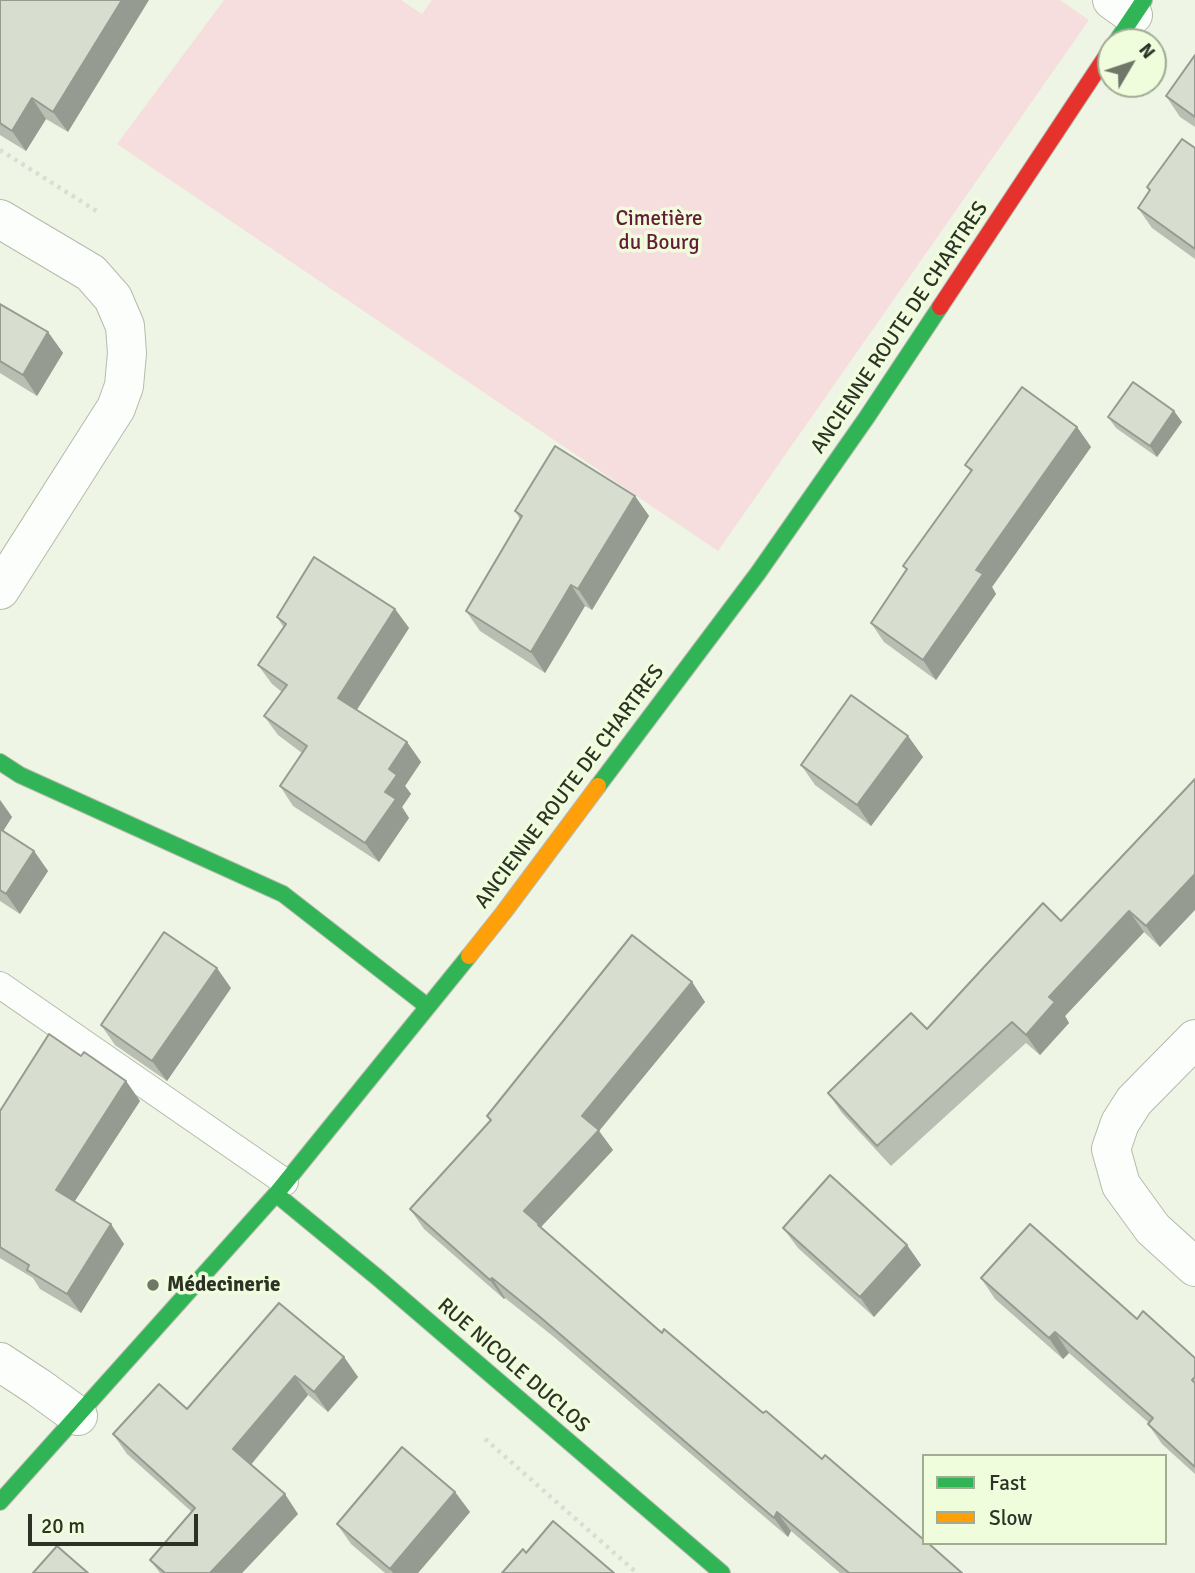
<!DOCTYPE html>
<html>
<head>
<meta charset="utf-8">
<style>
  body { margin:0 }
  #map { position:relative; width:1195px; height:1573px; overflow:hidden; background:#eef5e4; font-family:Signika,sans-serif }
  canvas { display:block }
  .legend { position:absolute; left:922px; top:1454px; width:245px; height:91px; box-sizing:border-box; background:#effddc; border:2px solid #a1ac93; margin:0; padding:9px 12px; list-style:none; font-size:21px; color:#2c3225 }
  .legend li { display:flex; align-items:center; gap:14px; height:35px }
  .legend b { width:35px; border:2px solid #a1ac93 }
  .north { position:absolute; left:1097px; top:28px; width:70px; height:70px; box-sizing:border-box; background:#effddc; border:2px solid #a1ac93; border-radius:50%; rotate:51deg; font-size:19px; font-weight:700; line-height:28px; text-align:center; color:#2c3225 }
  .north::after { content:''; display:block; margin:auto; width:24px; height:32px; background:#707668; clip-path:polygon(50% 0,100% 100%,50% 72%,0 100%) }
  .scale { position:absolute; left:28px; top:1514px; width:170px; height:32px; box-sizing:border-box; border:4px solid #2c3225; border-top:0; padding-left:9px; font-size:21px; line-height:24px; white-space:nowrap; color:#2c3225; -webkit-text-stroke:5px #effddc; paint-order:stroke }
</style>
</head>
<body>
<div id="map">
<canvas width="1195" height="1573"></canvas>
<ul class="legend">
<li><b style="height:9px;background:#30b455"></b>Fast</li>
<li><b style="height:9px;background:#ff9f0a"></b>Slow</li>
</ul>
<div class="north">N</div>
<div class="scale">20 m</div>
</div>
<script>
const ctx = document.querySelector('canvas').getContext('2d');
ctx.lineJoin = 'round';
function paint(path, color) {
  ctx.fillStyle = color;
  ctx.fill(path, 'evenodd');
}
function toPath(rows) {
  const path = new Path2D();
  for (const r of rows) {
    path.moveTo(r[0], r[1]);
    for (let i = 2; i < r.length; i += 2) path.lineTo(r[i], r[i + 1]);
  }
  return path;
}
function trace(path, color, width, dash) {
  ctx.strokeStyle = color;
  ctx.lineWidth = width;
  ctx.lineCap = dash ? 'butt' : 'round';
  ctx.setLineDash(dash || []);
  ctx.stroke(path);
}
function label(font, color, halo, rows, align = 'center') {
  ctx.font = font + ' Signika,sans-serif';
  ctx.lineWidth = 7;
  ctx.setLineDash([]);
  ctx.textBaseline = 'middle';
  ctx.strokeStyle = halo;
  ctx.fillStyle = color;
  for (const [text, x, y, turn = 0] of rows) {
    ctx.save();
    ctx.translate(x, y);
    ctx.rotate((+turn || 0) * Math.PI / 180);
    ctx.textAlign = isNaN(turn) ? turn : align;
    if (halo) ctx.strokeText(text, 0, 0);
    ctx.fillText(text, 0, 0);
    ctx.restore();
  }
}
const green = toPath([
  [224,0,401,0,422,14,432,0,1060,0,1089,20,718,551,117,144]
]);
const path = toPath([
  [0,150,98,212],
  [485,1439,637,1573]
]);
const lane = toPath([
  [0,985,285,1182]
]);
const street = toPath([
  [1112,0,1133,15],
  [0,219,91,273,113,298,125,326,127,353,124,386,116,408,0,590],
  [1195,1039,1134,1101,1120,1123,1111,1149,1121,1185,1153,1229,1195,1267],
  [0,1362,38,1387,78,1416]
]);
const fast = toPath([
  [1116,42,1144,0],
  [0,762,20,775,283,894,427,1006],
  [598,786,758,573,867,417,940,307],
  [276,1194,378,1278,722,1573],
  [0,1502,276,1194,469,956]
]);
const slow = toPath([
  [469,956,504,912,598,786]
]);
const jam = toPath([
  [940,307,1111,49]
]);
const wall = toPath([
  [0,0,68,132,46,119,26,151,0,135],
  [1195,55,1195,127,1180,117,1166,96],
  [1195,148,1195,259,1152,228,1138,208,1149,191,1147,187],
  [0,304,48,332,63,353,37,396,0,373],
  [1174,411,1182,422,1157,457,1116,428,1108,417],
  [1077,427,1091,447,992,587,996,594,936,680,884,642,871,623,907,571,903,566,971,472,965,465],
  [635,496,649,516,592,610,585,606,545,673,480,631,466,611,520,519,515,511],
  [395,609,409,628,357,710,407,742,421,762,405,786,411,794,402,807,409,818,379,862,293,806,280,786,302,753,278,735,264,716,282,692,272,684,258,665,284,628,277,617],
  [908,736,923,757,871,826,815,785,801,765],
  [1195,779,1160,947,1144,932,1065,1016,1069,1023,1040,1055,1026,1043,891,1166,842,1113,828,1093,927,1029,1061,921],
  [0,800,12,817,3,831,34,851,48,871,20,914,0,901],
  [692,982,705,1002,599,1131,613,1150,541,1227,544,1231,662,1333,822,1459,962,1573,840,1573,791,1531,788,1537,554,1337,505,1298,504,1299,424,1229,410,1209,490,1121,487,1116],
  [231,988,167,1081,115,1045,101,1025],
  [81,1056,126,1081,140,1101,74,1202,124,1244,81,1313,40,1289,33,1278,0,1258,0,1111],
  [783,1228,907,1245,921,1265,874,1317,798,1248],
  [981,1278,1137,1319,1195,1358,1195,1474,1162,1444,1148,1424,1149,1423,1069,1353,1063,1359,995,1299],
  [344,1357,358,1377,328,1412,308,1395,251,1465,298,1514,242,1573,160,1573,150,1560,192,1512,127,1454,113,1434],
  [455,1492,470,1512,418,1573,385,1573,351,1544,337,1524]
]);
const shadedWall = toPath([
  [122,0,149,0,68,132,53,112],
  [32,98,46,119,26,151,12,131],
  [48,332,63,353,37,396,23,375],
  [1174,411,1182,422,1157,457,1150,446],
  [1077,427,1091,447,992,587,996,594,936,680,923,660,976,570],
  [635,496,649,516,592,610,578,589],
  [571,585,585,606,545,673,531,652],
  [395,609,409,628,352,717,338,698],
  [908,736,923,757,871,826,857,805],
  [407,742,421,762,405,786,411,794,402,807,409,818,379,862,365,843,385,792,389,769],
  [0,800,12,817,0,836],
  [34,851,48,871,20,914,6,894],
  [1195,874,1195,910,1160,947,1146,926],
  [1129,911,1144,932,1065,1016,1069,1023,1040,1055,1026,1035,1049,997],
  [217,968,231,988,167,1081,152,1061],
  [692,982,705,1002,599,1131,613,1150,541,1227,553,1243,524,1211,582,1116],
  [126,1081,140,1101,69,1210,56,1190],
  [111,1224,124,1244,81,1313,67,1294],
  [907,1245,921,1265,874,1317,860,1297],
  [492,1278,505,1298,504,1299,490,1280],
  [1055,1332,1069,1353,1063,1359,1049,1338],
  [344,1357,358,1377,328,1412,314,1392],
  [295,1376,308,1395,247,1469,233,1449],
  [455,1492,470,1512,418,1573,393,1573,390,1569],
  [285,1494,298,1514,242,1573,210,1573],
  [777,1512,791,1531,788,1537,774,1518]
]);
const building = toPath([
  [0,0,122,0,53,112,32,98,12,131,0,123,0,0],
  [1195,55,1195,117,1166,96,1195,55],
  [1182,139,1195,148,1195,249,1138,208,1150,190,1147,187,1182,139],
  [0,304,48,332,23,375,0,361,0,304],
  [1133,382,1174,411,1150,446,1108,417,1133,382],
  [1022,387,1077,427,976,570,983,574,923,660,871,623,907,569,903,566,972,470,965,465,1022,387],
  [555,446,635,496,578,589,571,585,531,652,466,611,522,516,515,511,555,446],
  [314,557,395,609,338,698,407,742,389,769,397,775,385,792,396,799,365,843,280,786,307,746,264,716,287,685,258,665,286,624,277,617,314,557],
  [851,695,908,736,857,805,801,765,851,695],
  [1195,779,1195,874,1146,926,1129,911,1049,997,1055,1002,1026,1035,1012,1022,877,1146,828,1093,911,1013,927,1029,1043,903,1061,921,1195,779],
  [0,829,34,851,6,894,0,890,0,829],
  [164,932,217,968,152,1061,101,1025,164,932],
  [632,935,692,982,582,1116,599,1130,524,1211,539,1224,538,1225,662,1333,664,1329,763,1413,766,1411,822,1459,825,1455,924,1540,924,1543,928,1543,962,1573,849,1573,777,1512,774,1518,540,1317,492,1278,490,1280,410,1209,491,1120,487,1116,632,935],
  [49,1034,81,1056,84,1052,126,1081,56,1190,111,1224,67,1294,27,1270,29,1265,0,1247,0,1111,49,1034],
  [830,1175,907,1245,860,1297,783,1228,830,1175],
  [1030,1224,1137,1319,1143,1311,1195,1358,1195,1377,1192,1380,1195,1383,1195,1467,1148,1424,1153,1418,1055,1332,1049,1338,981,1278,1030,1224],
  [279,1303,344,1357,314,1392,295,1376,233,1449,285,1494,210,1573,165,1573,150,1560,195,1508,113,1434,159,1384,187,1409,279,1303],
  [402,1447,455,1492,390,1569,337,1524,402,1447],
  [553,1521,614,1573,502,1573,523,1549,526,1553,553,1521],
  [57,1546,88,1573,33,1573,57,1546]
]);
const markers = [
  [153,1285,7,"#707668"]
];
const parkNames = [
  ["Cimetière",659,219],
  ["du Bourg",659,243]
];
const streetNames = [
  ["ANCIENNE ROUTE DE CHARTRES",900,328,-56],
  ["ANCIENNE ROUTE DE CHARTRES",570,787,-53],
  ["RUE NICOLE DUCLOS",513,1366,41]
];
const poiNames = [
  ["Médecinerie",167,1285]
];
paint(green, '#f7dede');
trace(lane, '#b5baad', 28);
trace(street, '#b5baad', 40);
trace(fast, '#b5baad', 18);
trace(slow, '#b5baad', 18);
trace(jam, '#b5baad', 18);
trace(path, '#dadcd6', 4.5, [3.5, 5]);
trace(lane, '#fcfefb', 26);
trace(street, '#fcfefb', 38);
trace(fast, '#30b455', 16);
trace(slow, '#ff9f0a', 16);
trace(jam, '#e5322d', 16);
paint(wall, '#b9beb2');
paint(shadedWall, '#969b91');
paint(building, '#d7ddcf');
trace(building, '#969b91', 2);
for (const [x, y, r, color] of markers) {
  const dot = new Path2D();
  dot.arc(x, y, r, 0, 2 * Math.PI);
  ctx.fillStyle = color;
  ctx.fill(dot);
  trace(dot, '#effddc', 2.5);
}
label('21px', '#671939', '#effddc', parkNames);
label('21px', '#2c3225', '#effddc', streetNames);
label('bold 21px', '#2c3225', '#effddc', poiNames, 'left');
</script>
</body>
</html>
